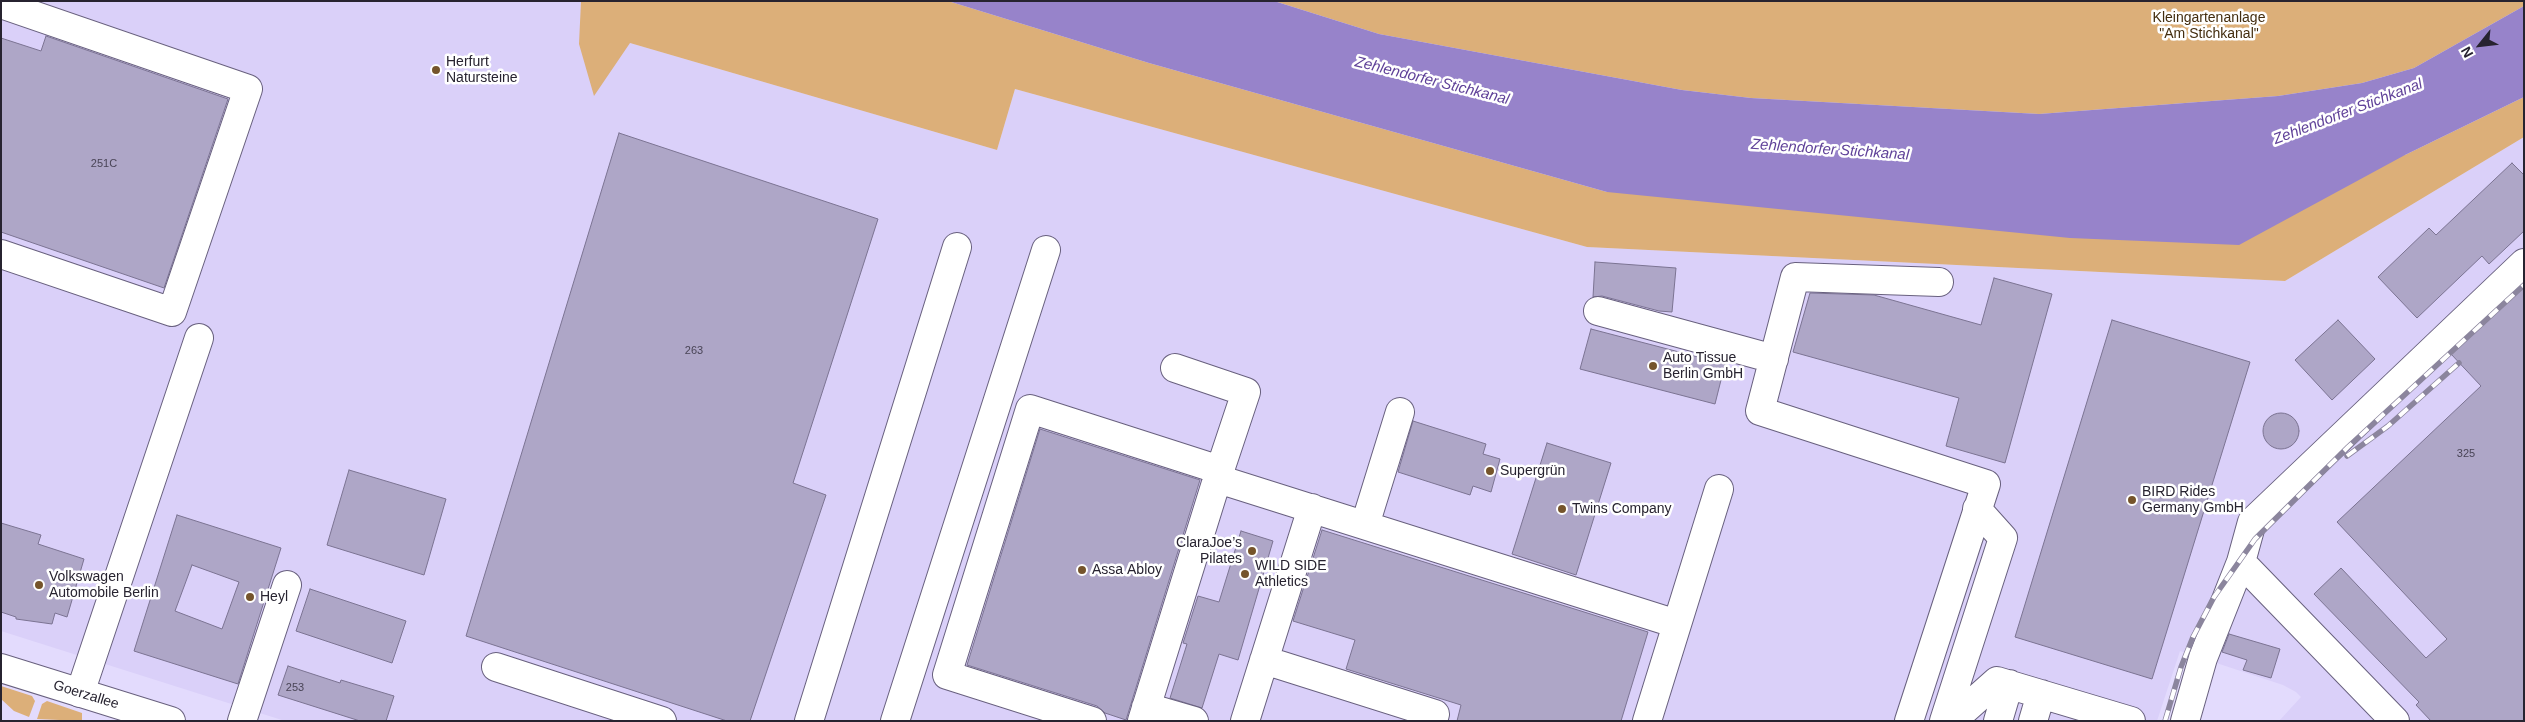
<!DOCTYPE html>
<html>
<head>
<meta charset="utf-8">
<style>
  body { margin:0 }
  #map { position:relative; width:2525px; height:722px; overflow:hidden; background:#e3dbfd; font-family:Helvetica,sans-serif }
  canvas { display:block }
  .frame { position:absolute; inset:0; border:2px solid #272330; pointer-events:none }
  .north { position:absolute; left:2455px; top:20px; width:50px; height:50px; -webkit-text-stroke:4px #fff; paint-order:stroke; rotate:241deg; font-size:14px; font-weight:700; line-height:20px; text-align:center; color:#272330 }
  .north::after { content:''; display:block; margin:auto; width:18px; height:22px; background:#272330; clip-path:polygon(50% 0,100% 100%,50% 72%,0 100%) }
</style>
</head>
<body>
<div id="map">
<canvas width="2525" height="722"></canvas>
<div class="frame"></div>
<div class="north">N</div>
</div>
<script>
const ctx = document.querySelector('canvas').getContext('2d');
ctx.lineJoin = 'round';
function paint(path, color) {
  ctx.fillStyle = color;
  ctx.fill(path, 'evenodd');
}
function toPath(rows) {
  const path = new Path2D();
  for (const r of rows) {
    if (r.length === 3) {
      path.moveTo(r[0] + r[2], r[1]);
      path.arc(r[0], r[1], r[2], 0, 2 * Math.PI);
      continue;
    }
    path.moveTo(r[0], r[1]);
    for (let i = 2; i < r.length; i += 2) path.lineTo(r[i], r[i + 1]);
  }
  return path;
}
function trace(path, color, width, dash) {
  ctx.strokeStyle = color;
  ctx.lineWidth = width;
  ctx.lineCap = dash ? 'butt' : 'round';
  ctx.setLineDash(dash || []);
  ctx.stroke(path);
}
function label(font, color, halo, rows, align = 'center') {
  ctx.font = font + ' Helvetica,sans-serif';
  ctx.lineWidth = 5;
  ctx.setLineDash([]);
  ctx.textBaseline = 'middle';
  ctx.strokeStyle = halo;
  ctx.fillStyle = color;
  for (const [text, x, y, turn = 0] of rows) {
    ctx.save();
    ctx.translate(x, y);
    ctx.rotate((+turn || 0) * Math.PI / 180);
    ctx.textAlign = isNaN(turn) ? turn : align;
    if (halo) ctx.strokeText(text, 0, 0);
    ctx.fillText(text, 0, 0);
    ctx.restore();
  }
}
const built = toPath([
  [1,1,581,1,580,44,630,43,997,150,1015,89,1587,247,2285,281,2524,137,2524,721,2279,721,2301,697,2296,692,2283,685,2180,651,2157,721,285,721,1,631]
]);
const green = toPath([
  [581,1,948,1,1149,63,1607,192,2405,155,2524,97,2524,137,2285,281,1587,247,1015,89,997,150,630,43,594,96,579,44],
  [1274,1,2524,1,2524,6,2414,68,2362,83,2278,96,2039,114,1751,98,1682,90,1379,34],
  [1,686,32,696,35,701,29,717,14,711,1,699],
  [47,701,82,713,82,721,37,719,42,704]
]);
const water = toPath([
  [948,1,1274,1,1379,34,1682,90,1751,98,2039,114,2278,96,2362,83,2414,68,2524,6,2524,97,2405,155,2239,245,2070,238,1607,192,1149,63]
]);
const building = toPath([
  [46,36,228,99,164,288,1,232,1,38,41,51,46,36],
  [619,133,878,219,793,483,826,495,750,721,727,721,466,636,619,133],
  [2512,163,2524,175,2524,231,2489,264,2482,256,2417,318,2378,277,2429,228,2436,235,2512,163],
  [1595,262,1676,268,1672,312,1659,311,1602,296,1593,297,1595,262],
  [1994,278,2052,294,2005,463,1946,446,1959,398,1793,352,1810,293,1874,295,1981,325,1994,278],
  [2524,285,2524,721,2431,721,2416,705,2419,702,2314,594,2341,568,2426,658,2447,639,2337,522,2481,386,2451,354,2524,285],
  [2112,320,2250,362,2152,679,2015,637,2112,320],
  [2338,320,2375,359,2332,400,2295,360,2338,320],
  [1591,329,1725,364,1715,404,1580,369,1591,329],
  [2281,431,18],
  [1413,421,1486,444,1483,454,1500,459,1491,492,1473,486,1470,495,1398,472,1413,421],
  [1040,429,1200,480,1126,720,1105,713,1097,706,967,665,1040,429],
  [1547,443,1611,463,1576,575,1512,554,1547,443],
  [349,470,446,499,424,575,327,545,349,470],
  [177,515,281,548,238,684,134,651,177,515],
  [192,565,239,582,222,629,175,611,192,565],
  [1,523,41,535,38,544,84,559,67,617,55,613,52,624,16,619,16,617,1,612,1,523],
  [1322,530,1648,632,1621,721,1457,721,1461,705,1346,669,1355,640,1293,621,1322,530],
  [1241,531,1273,541,1238,660,1219,654,1202,708,1170,698,1187,644,1183,643,1198,596,1219,602,1241,531],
  [310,589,406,621,392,663,296,631,310,589],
  [2229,634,2280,649,2271,678,2243,670,2247,660,2222,652,2229,634],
  [288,666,340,683,341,680,394,696,386,721,360,721,278,695,288,666]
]);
const minor = toPath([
  [1,4,248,89,172,312,1,254],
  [1598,311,1774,359],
  [1175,368,1246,392,1220,470],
  [1218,479,1677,624],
  [1365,525,1400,412],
  [1264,660,1435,714,1433,721],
  [496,667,662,721],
  [80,693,199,338],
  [1146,707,1194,721],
  [242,721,287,585],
  [809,721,957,247],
  [895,721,1046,250],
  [1092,721,947,675,1030,409,1220,470,1142,721],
  [1245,721,1312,508],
  [1647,721,1719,489],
  [1909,721,1986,484,1760,411,1795,277,1939,282],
  [1944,721,2003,538,1977,509],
  [1952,721,1997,681,2131,721],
  [1998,721,2009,684],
  [2033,721,2041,694],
  [2185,721,2203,658,2241,562],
  [2395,721,2241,562,2252,522,2524,263]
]);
const major = toPath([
  [1,668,171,721]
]);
const rail = toPath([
  [2347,456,2388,426,2459,363],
  [2165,721,2181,667,2193,637,2214,597,2255,539,2348,447,2524,285]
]);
const markers = [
  [436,70,5,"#75542b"],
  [1653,366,5,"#75542b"],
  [1490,471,5,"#75542b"],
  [2132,500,5,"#75542b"],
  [1562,509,5,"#75542b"],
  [1252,551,5,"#75542b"],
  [1082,570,5,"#75542b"],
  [1245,574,5,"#75542b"],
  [39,585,5,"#75542b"],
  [250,597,5,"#75542b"]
];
const numberNames = [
  ["251C",104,164],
  ["263",694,351],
  ["325",2466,454],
  ["253",295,688]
];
const parkNames = [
  ["Kleingartenanlage",2209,18],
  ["\"Am Stichkanal\"",2209,34]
];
const poiNames = [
  ["Herfurt",446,62],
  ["Natursteine",446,78],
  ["Auto Tissue",1663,358],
  ["Berlin GmbH",1663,374],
  ["Supergrün",1500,471],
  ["BIRD Rides",2142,492],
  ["Germany GmbH",2142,508],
  ["Twins Company",1572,509],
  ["ClaraJoe’s",1242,543,"right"],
  ["Pilates",1242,559,"right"],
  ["WILD SIDE",1255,566],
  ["Athletics",1255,582],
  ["Assa Abloy",1092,570],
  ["Volkswagen",49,577],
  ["Automobile Berlin",49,593],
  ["Heyl",260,597]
];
const streetNames = [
  ["Goerzallee",86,695,17]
];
const waterNames = [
  ["Zehlendorfer Stichkanal",1432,81,14],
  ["Zehlendorfer Stichkanal",2348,112,-21],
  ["Zehlendorfer Stichkanal",1830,150,4]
];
paint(built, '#dad0f9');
paint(green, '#dcaf79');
paint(water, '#9783ca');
paint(building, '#aea6c7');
trace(building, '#7c7493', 1);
trace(minor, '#68607e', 30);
trace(major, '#68607e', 30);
trace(minor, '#fff', 28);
trace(major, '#fff', 28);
trace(rail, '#8b859d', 5.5);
trace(rail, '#fff', 4, [11]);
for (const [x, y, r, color] of markers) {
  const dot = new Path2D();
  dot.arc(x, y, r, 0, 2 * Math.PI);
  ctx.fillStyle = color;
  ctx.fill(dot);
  trace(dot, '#fff', 2);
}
label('11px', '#494456', null, numberNames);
label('14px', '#432d0f', '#fff', parkNames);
label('14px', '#272330', '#fff', poiNames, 'left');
label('14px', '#272330', '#fff', streetNames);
label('italic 15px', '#604299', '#fff', waterNames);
</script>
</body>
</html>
